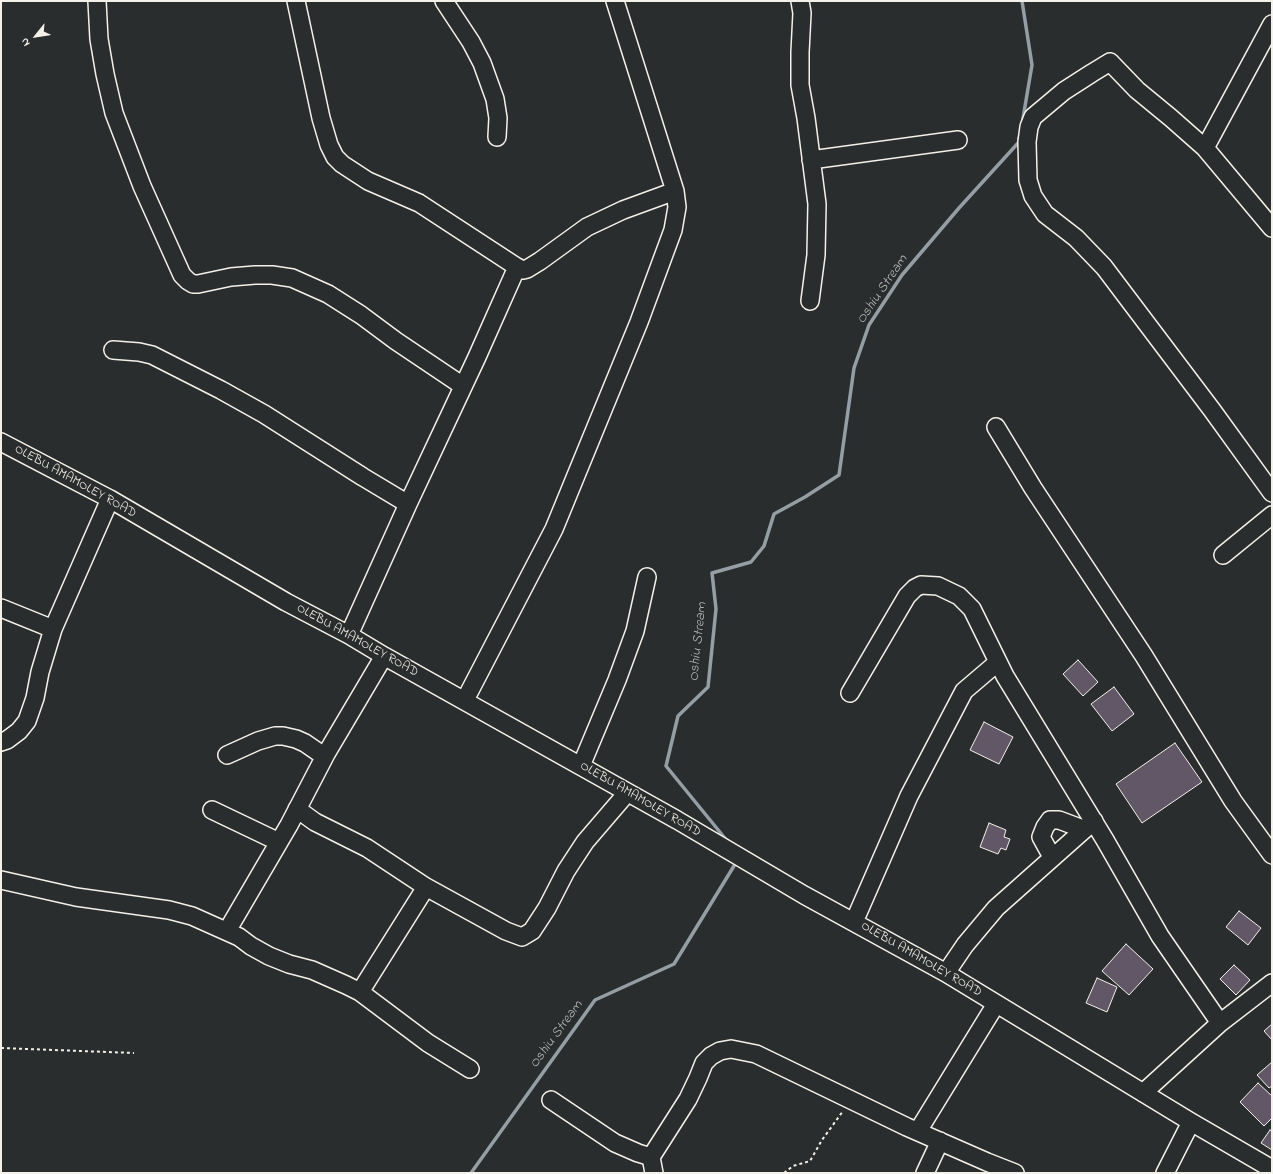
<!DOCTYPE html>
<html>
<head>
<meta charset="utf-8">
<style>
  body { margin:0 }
  #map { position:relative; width:1273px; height:1174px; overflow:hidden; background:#2a2d2e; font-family:"Indie Flower",sans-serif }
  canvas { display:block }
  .frame { position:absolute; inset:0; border:2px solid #f4f1e8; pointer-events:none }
  .north { position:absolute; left:16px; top:16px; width:40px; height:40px; -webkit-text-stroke:3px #2a2d2e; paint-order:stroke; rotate:240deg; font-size:11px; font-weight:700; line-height:16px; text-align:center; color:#f4f1e8 }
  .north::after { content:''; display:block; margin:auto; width:14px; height:18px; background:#f4f1e8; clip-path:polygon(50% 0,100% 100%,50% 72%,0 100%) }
</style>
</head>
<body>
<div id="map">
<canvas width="1273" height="1174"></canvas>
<div class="frame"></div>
<div class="north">N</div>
</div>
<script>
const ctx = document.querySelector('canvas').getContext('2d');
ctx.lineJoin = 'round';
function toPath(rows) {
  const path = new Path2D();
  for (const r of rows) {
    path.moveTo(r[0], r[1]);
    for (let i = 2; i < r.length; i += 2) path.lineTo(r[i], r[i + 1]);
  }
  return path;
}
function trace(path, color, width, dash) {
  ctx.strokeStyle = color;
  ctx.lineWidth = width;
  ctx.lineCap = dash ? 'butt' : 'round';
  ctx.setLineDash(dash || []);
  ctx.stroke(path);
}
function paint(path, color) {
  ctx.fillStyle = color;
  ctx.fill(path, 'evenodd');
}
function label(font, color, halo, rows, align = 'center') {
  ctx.font = font + ' "Indie Flower",sans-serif';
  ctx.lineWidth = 3;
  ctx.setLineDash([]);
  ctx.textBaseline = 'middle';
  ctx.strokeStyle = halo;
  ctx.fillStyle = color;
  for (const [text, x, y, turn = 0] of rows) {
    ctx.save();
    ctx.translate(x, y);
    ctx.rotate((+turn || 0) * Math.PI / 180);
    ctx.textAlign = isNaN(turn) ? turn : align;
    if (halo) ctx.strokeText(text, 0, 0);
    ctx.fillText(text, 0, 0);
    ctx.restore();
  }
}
const stream = toPath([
  [1022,124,1032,65,1022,1],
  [728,842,666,766,678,716,708,687,716,609,712,573,751,562,764,546,774,514,805,497,839,475,854,368,869,325,902,275,959,208,1019,142,1019,138],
  [471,1173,595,1000,674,964,737,861]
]);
const building = toPath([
  [1078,660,1098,682,1083,696,1063,674,1078,660],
  [1114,687,1134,714,1112,731,1091,704,1114,687],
  [984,722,1013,737,999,764,970,750,984,722],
  [1175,743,1202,782,1142,823,1116,784,1175,743],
  [989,823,1006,830,1004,837,1010,839,1006,850,1001,848,998,854,980,847,989,823],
  [1239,911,1261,928,1248,945,1226,927,1239,911],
  [1126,944,1153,969,1129,995,1102,971,1126,944],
  [1234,965,1250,980,1236,995,1220,979,1234,965],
  [1097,978,1117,987,1107,1012,1086,1003,1097,978],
  [1272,1024,1272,1040,1264,1031,1272,1024],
  [1272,1062,1272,1086,1269,1088,1257,1075,1272,1062],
  [1258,1083,1272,1096,1272,1118,1264,1126,1240,1102,1258,1083],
  [1270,1130,1272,1131,1272,1150,1261,1143,1270,1130]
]);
const path = toPath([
  [1,1048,134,1053],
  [784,1173,793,1166,810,1161,822,1140,843,1111]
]);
const minor = toPath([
  [97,1,99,39,105,74,114,113,142,186,182,275,188,281,193,284,198,284,231,277,255,275,272,275,292,278,328,294,361,315,396,341,463,386],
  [296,1,321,118,329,145,335,157,342,164,368,181,419,203,517,267,523,270,527,269,540,261,587,227,623,210,675,191],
  [444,1,471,42,482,63,495,99,498,118,497,137],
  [800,1,802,13,800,52,800,85,806,118,817,204,816,255,810,301],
  [1205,148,1272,24],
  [811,160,958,140],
  [1272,228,1205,148,1171,118,1137,90,1110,62,1092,73,1064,91,1033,117,1029,127,1027,142,1028,180,1033,196,1045,214,1076,238,1104,267,1212,410,1272,493],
  [113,350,139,352,152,355,221,390,264,414,363,477,408,504],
  [996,427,1033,488,1144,656,1233,801,1272,855],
  [1,442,110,499,286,602,349,635,384,656,677,820,804,895,946,973,1191,1122,1272,1169],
  [1223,555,1272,515],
  [1,608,53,629],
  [349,635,408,504,477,357,517,267],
  [850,693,907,596,915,588,921,585,938,586,959,596,972,609,1005,676,1105,840,1160,936,1220,1023],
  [465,700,554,529,639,322,673,230,677,207,675,191,615,1],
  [1,742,7,740,19,731,27,721,35,698,40,672,53,629,110,499],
  [227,755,258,741,275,736,283,736,296,739,305,743,318,752,326,754],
  [581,766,617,680,635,631,647,577],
  [297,809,315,822,367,848,426,887,506,931,522,937,532,931,547,908,566,871,585,842,627,793],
  [212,810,279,842],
  [1052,857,1041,837,1045,827,1050,820,1059,820,1083,829],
  [1,880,76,897,169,910,192,916,239,937,251,946,269,956,289,964,312,970,346,985,360,992,428,1043,470,1069],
  [854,922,909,796,964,691,998,662],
  [227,931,289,825,326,754,384,656],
  [946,973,965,945,996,908,1094,821],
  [360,992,426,887],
  [1143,1093,1220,1023,1272,983],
  [551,1100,615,1143,638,1153,651,1157],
  [918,1131,996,1004],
  [654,1173,651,1157,688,1099,698,1078,704,1063,711,1056,720,1051,731,1049,756,1054,907,1127,987,1162,1015,1173],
  [925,1173,940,1141],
  [1165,1173,1191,1122]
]);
const streetNames = [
  ["OLEBU AMAMOLEY ROAD",75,482,29],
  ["OLEBU AMAMOLEY ROAD",357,641,29],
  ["OLEBU AMAMOLEY ROAD",640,800,30],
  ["OLEBU AMAMOLEY ROAD",921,960,30]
];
const waterNames = [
  ["Oshiu Stream",883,290,-56],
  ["Oshiu Stream",699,642,-84],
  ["Oshiu Stream",557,1035,-54]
];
trace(stream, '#949ea4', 3.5);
paint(building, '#615767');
trace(building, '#f4f1e8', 1);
trace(minor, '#f4f1e8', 20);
trace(path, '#f4f1e8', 2, [3, 3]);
trace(minor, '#2a2d2e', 17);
label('13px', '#f4f1e8', '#2a2d2e', streetNames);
label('italic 14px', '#b4b9ba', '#2a2d2e', waterNames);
</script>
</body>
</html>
